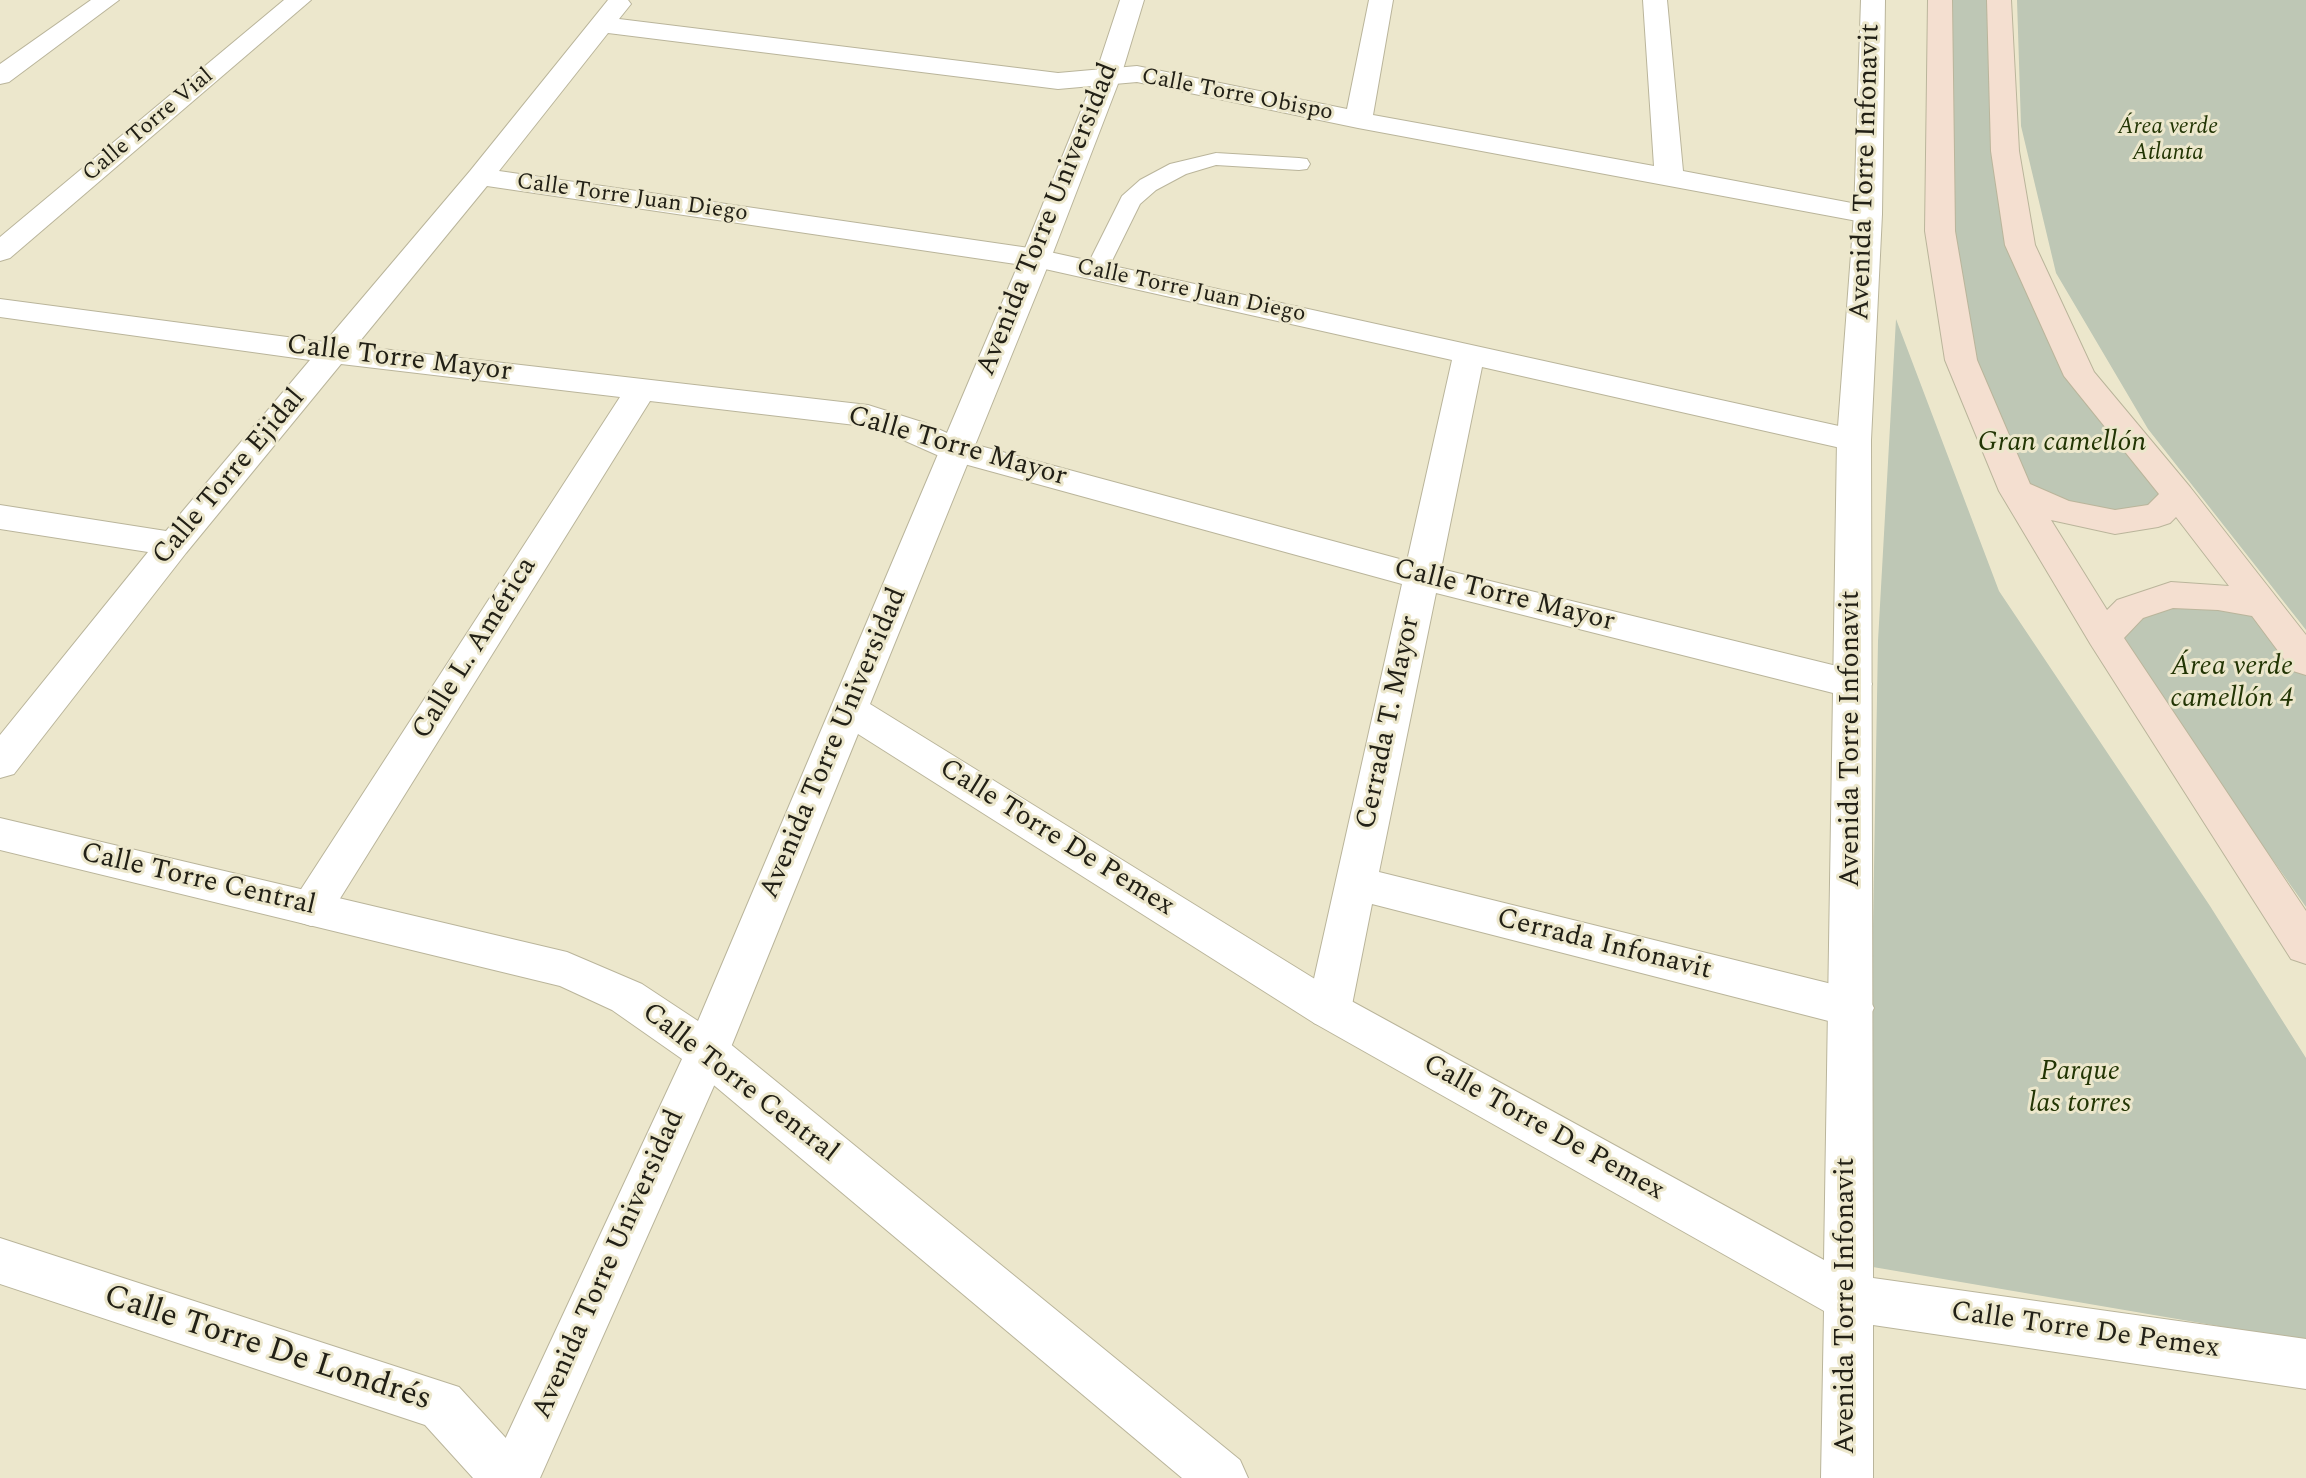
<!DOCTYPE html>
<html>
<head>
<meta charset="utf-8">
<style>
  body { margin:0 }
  canvas { display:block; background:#ece7cc }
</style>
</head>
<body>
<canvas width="2306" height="1478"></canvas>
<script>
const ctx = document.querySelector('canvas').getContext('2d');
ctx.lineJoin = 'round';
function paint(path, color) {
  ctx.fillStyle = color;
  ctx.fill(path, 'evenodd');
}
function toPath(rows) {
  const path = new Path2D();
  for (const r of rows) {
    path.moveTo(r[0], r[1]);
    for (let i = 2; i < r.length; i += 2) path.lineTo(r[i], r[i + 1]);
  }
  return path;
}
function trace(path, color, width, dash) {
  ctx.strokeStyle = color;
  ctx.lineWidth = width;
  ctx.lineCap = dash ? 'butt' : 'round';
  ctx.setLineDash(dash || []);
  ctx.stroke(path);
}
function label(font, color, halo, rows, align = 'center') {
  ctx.font = font + ' Spectral,serif';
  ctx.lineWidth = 6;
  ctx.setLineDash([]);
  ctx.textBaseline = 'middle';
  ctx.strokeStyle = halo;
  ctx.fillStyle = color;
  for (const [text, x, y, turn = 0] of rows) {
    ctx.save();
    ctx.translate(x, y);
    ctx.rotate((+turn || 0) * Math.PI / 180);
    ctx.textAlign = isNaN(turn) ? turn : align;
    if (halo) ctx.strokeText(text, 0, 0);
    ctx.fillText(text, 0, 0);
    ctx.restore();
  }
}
const green = toPath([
  [1944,0,1994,0,2030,280,2169,492,2157,505,2113,517,2020,486,1956,304],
  [2017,0,2306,0,2306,630,2148,429,2056,273,2021,126],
  [1896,319,1999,591,2210,906,2306,1058,2306,1341,1867,1266,1878,641],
  [2261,605,2306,669,2306,907,2116,637,2146,608]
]);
const service = toPath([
  [1216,153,1299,158,1307,159,1310,164,1307,169,1299,170,1216,165,1186,174,1156,190,1140,204,1105,275,1089,275,1085,270,1122,196,1140,180,1170,164,1216,153]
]);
const minor = toPath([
  [91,0,119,0,9,82,0,84,0,64,91,0],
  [284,0,311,0,10,258,0,261,0,237,284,0],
  [608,0,628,0,631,4,619,19,1058,73,1137,66,1347,109,1369,0,1393,0,1373,115,1654,166,1643,0,1667,0,1683,171,1878,208,1882,214,1878,220,1868,223,1358,128,1137,82,1058,89,608,33,499,171,1036,249,1866,432,1871,440,1866,448,1854,451,1482,367,1441,569,1853,670,1866,674,1872,684,1866,694,1853,698,1436,593,1379,872,1852,989,1867,995,1874,1008,1867,1021,1852,1027,1372,904,1351,1010,1344,1023,1329,1029,1314,1023,1307,1010,1402,584,946,459,901,439,864,426,650,401,326,921,311,926,296,921,290,909,296,897,620,397,341,364,186,553,14,774,0,778,0,735,148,552,0,529,0,505,166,531,310,360,0,317,0,299,325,342,470,171,608,0],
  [487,186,1036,267,1452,360,1407,561,969,443,925,423,868,405,356,346,487,186],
  [707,1033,723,1038,1240,1460,1248,1478,1182,1478,691,1066,685,1052,691,1038,707,1033],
  [0,1238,459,1387,526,1460,534,1478,473,1478,425,1425,0,1284,0,1238]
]);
const tertiary = toPath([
  [1120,0,1144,0,1121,76,1051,258,870,704,1344,997,1824,1260,1837,440,1854,214,1861,0,1885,0,1882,214,1871,440,1873,1278,2306,1339,2306,1389,1873,1325,1873,1478,1821,1478,1824,1311,1314,1023,858,734,729,1052,540,1478,487,1478,682,1059,612,1010,560,986,0,850,0,818,567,952,642,984,698,1021,1021,258,1095,76,1120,0]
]);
const secondary = toPath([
  [1928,0,1952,0,1955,231,1977,360,2030,484,2069,501,2115,510,2148,505,2159,494,2064,376,2005,245,1991,151,1987,0,2011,0,2019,151,2035,245,2094,372,2190,487,2306,635,2306,675,2293,671,2252,616,2218,610,2173,608,2143,618,2124,638,2306,911,2306,964,2291,959,2091,645,1999,491,1945,360,1925,231,1928,0],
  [2176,517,2229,586,2171,582,2117,600,2107,610,2051,520,2115,534,2158,527,2170,523,2176,517]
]);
const farStreetnames = [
  ["Calle Torre Obispo",1237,96,11],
  ["Calle Torre Vial",149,126,-40],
  ["Calle Torre Juan Diego",632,199,8],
  ["Calle Torre Juan Diego",1191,292,12]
];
const farParknames = [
  ["Área verde",2168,128],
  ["Atlanta",2168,154]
];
const streetNames = [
  ["Avenida Torre Infonavit",1867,172,-88],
  ["Avenida Torre Universidad",1049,220,-68],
  ["Calle Torre Mayor",399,360,7],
  ["Calle Torre Mayor",957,448,16],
  ["Calle Torre Ejidal",230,478,-50],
  ["Calle Torre Mayor",1504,597,14],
  ["Calle L. América",476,649,-58],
  ["Cerrada T. Mayor",1390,723,-78],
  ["Avenida Torre Infonavit",1853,739,-90],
  ["Avenida Torre Universidad",835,744,-67],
  ["Calle Torre De Pemex",1056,839,32],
  ["Calle Torre Central",198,881,13],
  ["Cerrada Infonavit",1604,946,14],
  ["Calle Torre Central",739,1084,38],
  ["Calle Torre De Pemex",1543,1129,29],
  ["Avenida Torre Universidad",610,1265,-66],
  ["Avenida Torre Infonavit",1848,1306,-90],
  ["Calle Torre De Pemex",2085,1332,8]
];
const parkNames = [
  ["Gran camellón",2062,445],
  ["Área verde",2232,669],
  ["camellón 4",2232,701],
  ["Parque",2080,1074],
  ["las torres",2080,1106]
];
const nearStreetnames = [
  ["Calle Torre De Londrés",267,1350,18]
];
paint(green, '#bec7b5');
trace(service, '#bab59b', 2);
trace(minor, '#bab59b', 2);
trace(tertiary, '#bab59b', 2);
trace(secondary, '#bab59b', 2);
paint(service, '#fff');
paint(minor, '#fff');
paint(tertiary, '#fff');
paint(secondary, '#f4dfd0');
label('23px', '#222016', '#ece7cc', farStreetnames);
label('italic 23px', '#223504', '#ece7cc', farParknames);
label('28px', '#222016', '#ece7cc', streetNames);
label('italic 28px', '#223504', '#ece7cc', parkNames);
label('33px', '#222016', '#ece7cc', nearStreetnames);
</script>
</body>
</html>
